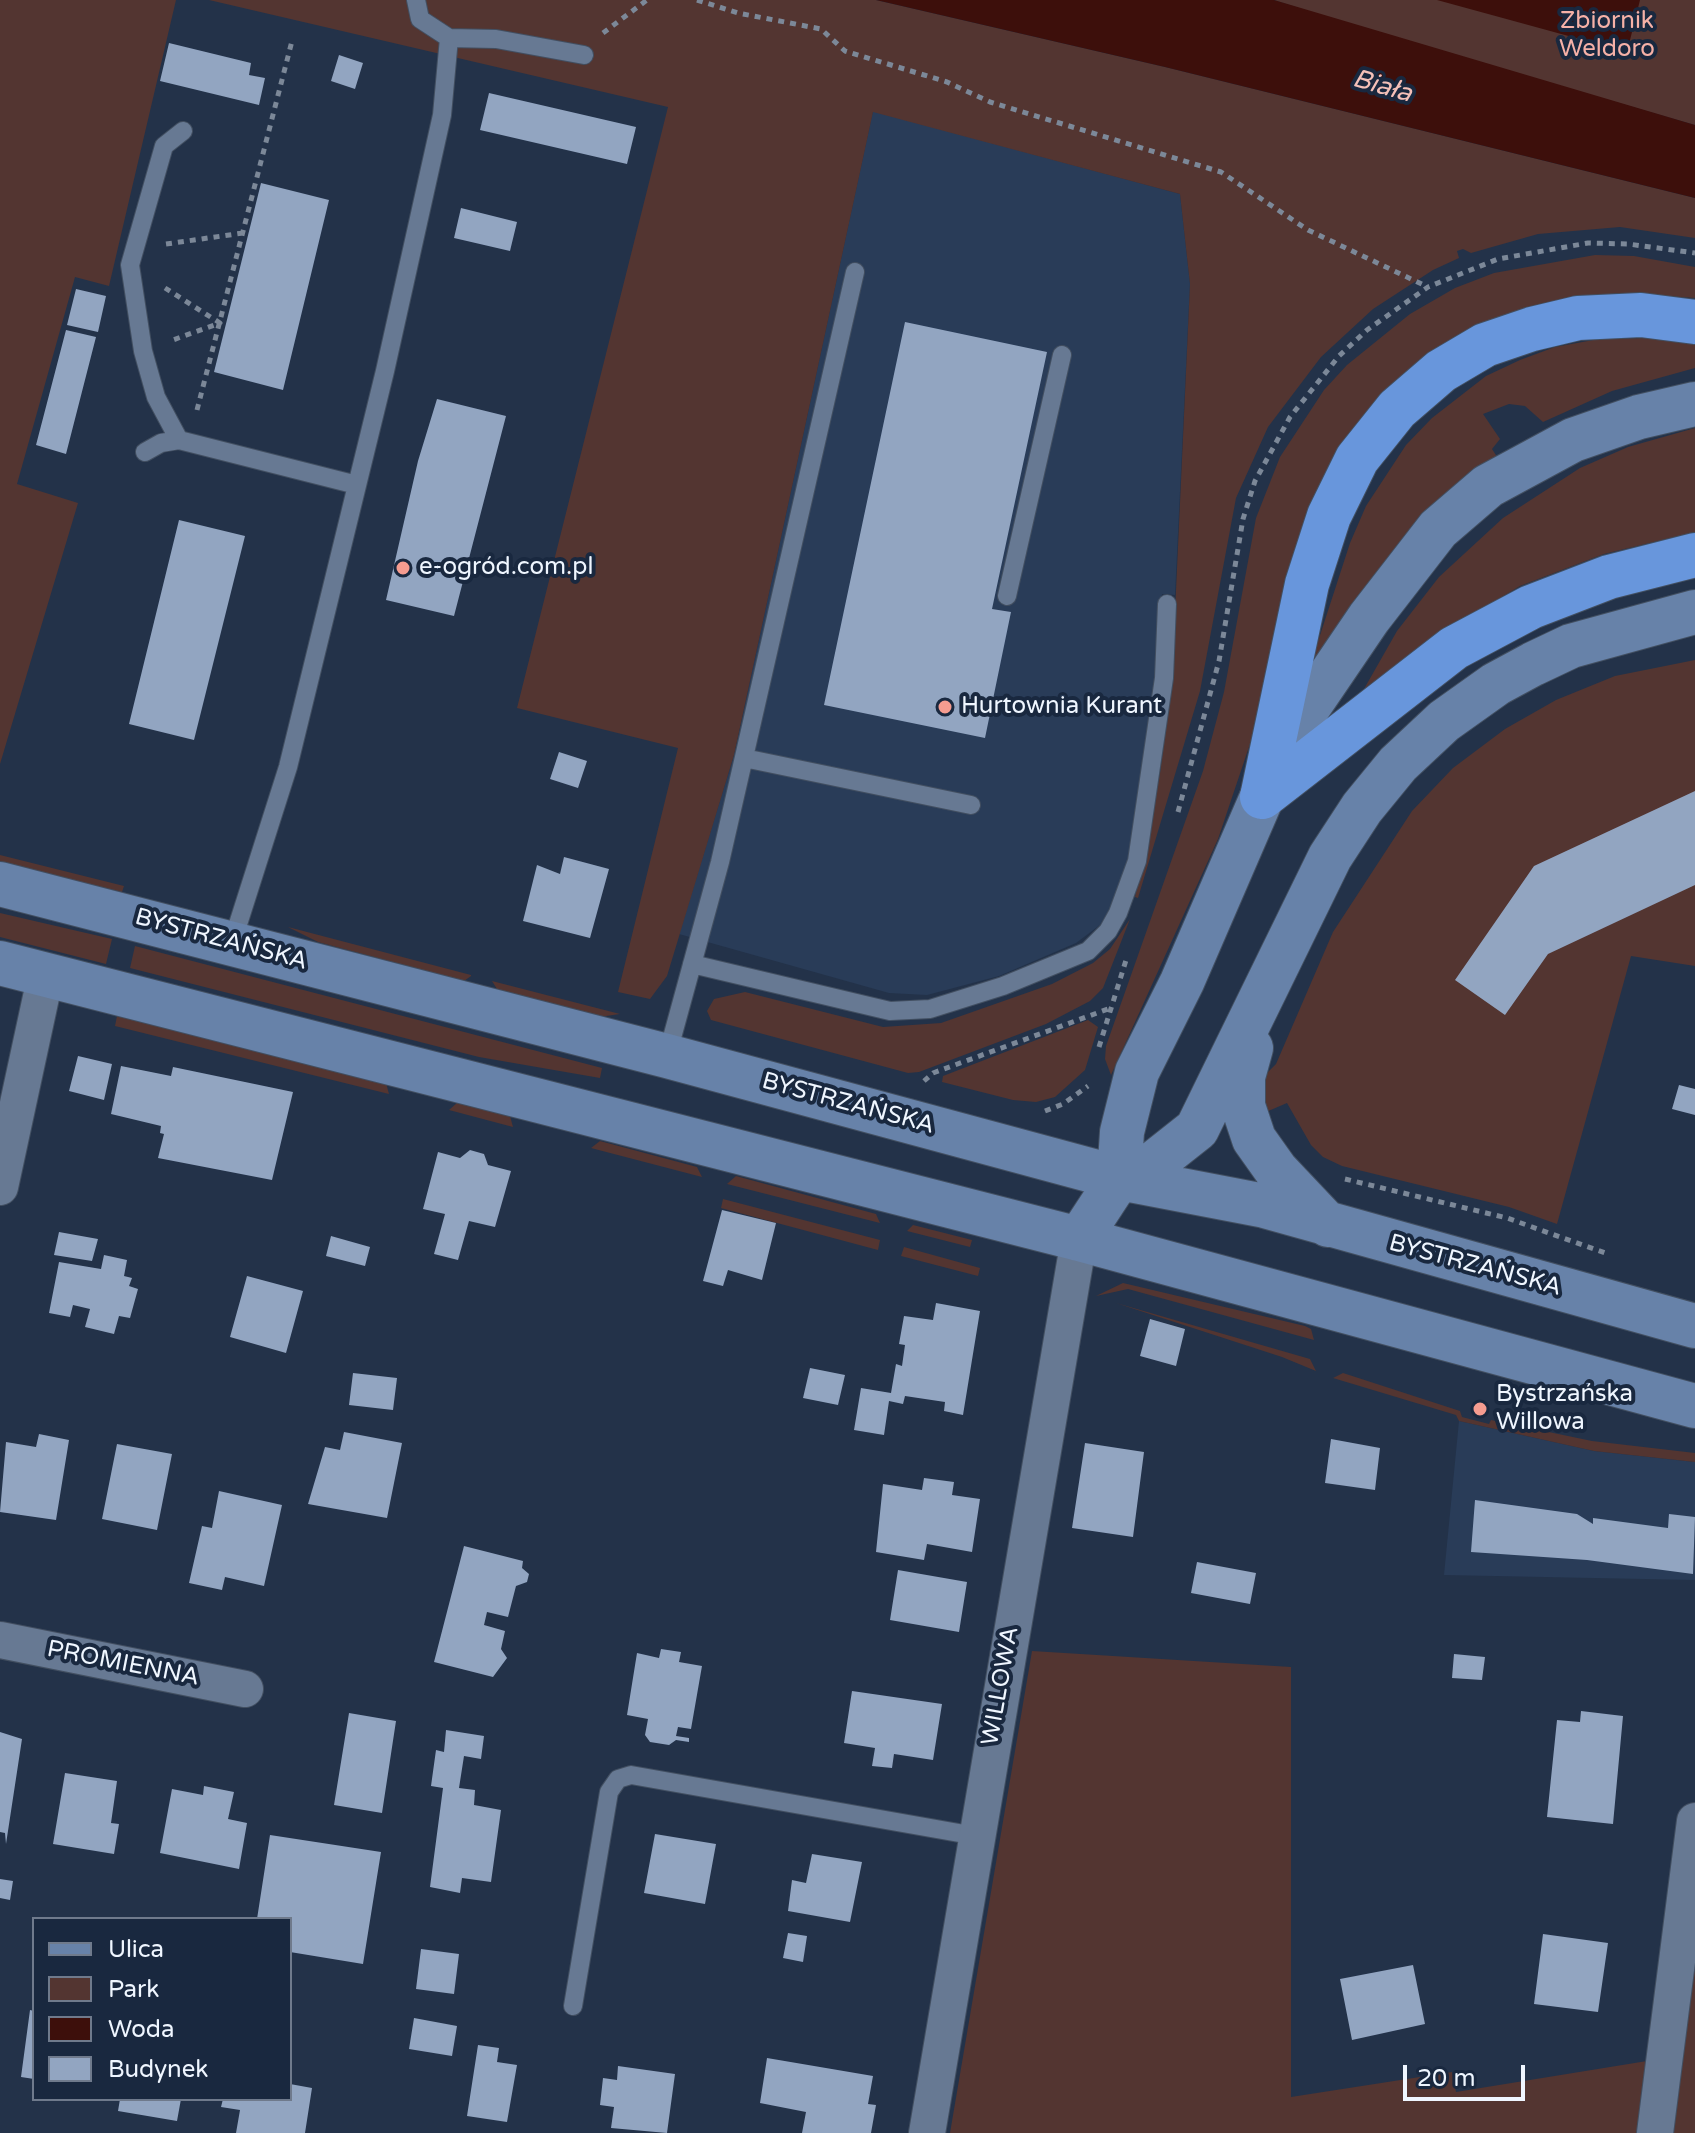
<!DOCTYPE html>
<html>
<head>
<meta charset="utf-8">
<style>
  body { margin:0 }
  #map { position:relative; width:1695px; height:2133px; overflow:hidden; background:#233249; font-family:"Varela Round",sans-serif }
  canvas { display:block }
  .legend { position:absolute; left:32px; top:1917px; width:260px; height:184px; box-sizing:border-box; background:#19283f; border:2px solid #6f7a8c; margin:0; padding:10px 14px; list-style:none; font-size:24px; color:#eff6ff }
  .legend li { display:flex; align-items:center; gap:16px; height:40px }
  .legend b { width:40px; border:2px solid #6f7a8c }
  .scale { position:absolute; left:1403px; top:2065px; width:122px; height:36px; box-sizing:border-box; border:4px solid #eff6ff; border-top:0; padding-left:10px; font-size:24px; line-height:28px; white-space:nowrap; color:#eff6ff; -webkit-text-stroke:6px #19283f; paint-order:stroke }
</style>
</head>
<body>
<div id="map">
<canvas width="1695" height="2133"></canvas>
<ul class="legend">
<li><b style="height:10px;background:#6782a9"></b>Ulica</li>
<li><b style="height:22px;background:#533531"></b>Park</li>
<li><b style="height:22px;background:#3d0f0b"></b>Woda</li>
<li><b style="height:22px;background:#92a5c1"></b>Budynek</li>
</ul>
<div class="scale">20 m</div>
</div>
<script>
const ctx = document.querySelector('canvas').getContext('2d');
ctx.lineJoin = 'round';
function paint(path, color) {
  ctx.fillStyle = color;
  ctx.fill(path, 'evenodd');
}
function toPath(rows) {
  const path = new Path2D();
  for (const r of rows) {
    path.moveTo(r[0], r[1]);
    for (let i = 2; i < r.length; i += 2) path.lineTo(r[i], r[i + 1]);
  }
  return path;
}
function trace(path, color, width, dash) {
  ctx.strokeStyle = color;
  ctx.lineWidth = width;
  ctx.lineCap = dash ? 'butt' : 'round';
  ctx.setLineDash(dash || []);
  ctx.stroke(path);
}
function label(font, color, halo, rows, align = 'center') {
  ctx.font = font + ' "Varela Round",sans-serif';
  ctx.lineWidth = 8;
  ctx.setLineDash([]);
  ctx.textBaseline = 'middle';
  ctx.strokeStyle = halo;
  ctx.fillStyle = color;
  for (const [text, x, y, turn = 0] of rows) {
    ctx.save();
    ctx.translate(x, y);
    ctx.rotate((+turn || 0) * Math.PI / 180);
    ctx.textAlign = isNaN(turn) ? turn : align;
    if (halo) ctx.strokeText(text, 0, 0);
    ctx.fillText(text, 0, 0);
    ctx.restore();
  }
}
const built = toPath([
  [873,111,1180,194,1190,284,1175,595,1162,594,1155,677,1128,861,1114,901,1100,925,1076,943,999,976,927,995,889,993,679,934,734,755],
  [1459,1421,1594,1451,1695,1462,1695,1580,1444,1575]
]);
const green = toPath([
  [0,0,176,0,109,286,75,277,17,484,78,503,0,764],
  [209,0,876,0,1165,67,1695,198,1695,238,1620,227,1538,234,1471,253,1463,249,1457,251,1459,258,1433,270,1373,309,1321,357,1268,427,1236,498,1200,691,1138,898,1135,897,1160,773,1172,678,1190,284,1180,194,873,112,734,755,667,976,650,999,618,992,678,748,517,708,668,107],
  [1274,0,1695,0,1695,125,1375,33],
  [1595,255,1634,256,1695,267,1695,298,1619,293,1540,304,1498,319,1403,381,1254,732,1218,839,1111,1075,1105,1059,1106,1046,1203,771,1224,692,1256,518,1280,457,1324,390,1347,365,1410,314,1455,288,1494,273],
  [1649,338,1695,343,1695,368,1612,391,1543,422,1525,406,1509,404,1483,414,1500,439,1492,449,1499,460,1311,663,1350,543,1366,506,1406,445,1432,418,1486,376,1520,360,1555,347,1599,339],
  [1695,428,1695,532,1604,554,1520,586,1428,642,1364,689,1397,631,1439,577,1503,518,1580,468,1628,447],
  [1695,660,1695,966,1631,956,1557,1224,1509,1207,1342,1166,1323,1157,1311,1145,1287,1103,1266,1112,1261,1079,1276,1064,1333,932,1412,811,1453,768,1505,729,1556,700,1615,676],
  [0,855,124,886,122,892,0,863],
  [0,913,112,939,106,964,0,937],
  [1130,919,1103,988,1090,1001,1046,1024,919,1072,908,1073,711,1020,707,1011,714,999,745,992,883,1027,941,1023,1052,984,1093,963,1110,949],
  [288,927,471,975,471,976,464,981,318,942],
  [135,946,602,1068,600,1078,479,1057,130,968],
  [492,981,620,1014,599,1017,497,989],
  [117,1016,386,1083,389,1094,115,1026],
  [1088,1020,1098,1027,1085,1070,1055,1097,1036,1102,1013,1100,942,1082,943,1076],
  [458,1102,510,1116,513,1127,449,1110],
  [600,1141,697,1167,702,1177,591,1148],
  [736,1176,876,1214,880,1223,727,1184],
  [723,1199,880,1240,878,1250,721,1208],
  [913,1225,972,1240,970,1247,907,1231],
  [904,1247,980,1268,978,1276,901,1256],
  [1123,1283,1305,1326,1311,1329,1314,1340,1128,1289,1096,1296],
  [1116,1303,1310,1359,1316,1371,1282,1357],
  [1343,1373,1460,1411,1462,1417,1489,1424,1491,1420,1592,1441,1695,1453,1695,1462,1594,1451,1459,1421,1456,1415,1333,1378],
  [1032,1651,1291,1667,1291,2097,1452,2072,1456,2092,1647,2061,1643,2133,950,2133],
  [1695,1912,1695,2133,1666,2133]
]);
const water = toPath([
  [876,0,1274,0,1695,125,1695,198,1165,67],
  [1437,0,1640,0,1627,52]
]);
const building = toPath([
  [169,43,251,63,249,75,265,78,259,105,160,81],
  [339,55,363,63,355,89,331,81],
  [489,93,636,127,627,164,480,130],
  [261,183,329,200,283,390,214,372],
  [461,208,517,222,510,251,454,238],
  [76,289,106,296,98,332,67,325],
  [905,322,1047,352,992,609,1011,612,985,738,824,705],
  [66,330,96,337,66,454,36,445],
  [437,399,506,416,454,616,386,600,418,461],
  [179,520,245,536,194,740,129,724],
  [559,752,587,761,578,788,550,779],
  [1695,791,1695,885,1548,954,1505,1015,1455,980,1534,866],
  [564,857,609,869,590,938,523,921,537,865,560,874],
  [78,1056,112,1064,104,1100,69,1091],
  [121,1066,171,1076,173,1067,293,1092,272,1180,158,1158,164,1134,160,1133,161,1126,111,1114],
  [1679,1085,1695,1089,1695,1115,1672,1109],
  [470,1150,484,1154,488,1165,511,1171,495,1227,469,1221,458,1260,434,1254,445,1214,423,1209,438,1152,460,1158],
  [722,1210,776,1223,762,1280,728,1270,723,1286,703,1281],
  [59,1232,98,1239,92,1261,54,1255],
  [331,1236,370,1247,365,1266,326,1256],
  [104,1255,127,1260,124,1276,132,1278,129,1286,138,1289,130,1318,119,1316,114,1334,85,1327,90,1309,73,1305,70,1317,49,1313,59,1262,101,1269],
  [247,1276,303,1291,286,1353,230,1337],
  [936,1303,980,1311,963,1415,944,1411,945,1402,905,1396,903,1404,889,1401,884,1435,854,1430,861,1388,891,1393,896,1364,902,1366,905,1345,899,1344,904,1316,933,1320],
  [1150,1319,1185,1329,1176,1366,1140,1356],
  [810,1368,845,1375,838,1405,803,1398],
  [353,1373,397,1378,393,1410,349,1405],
  [344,1432,402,1443,387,1518,308,1504,325,1447,340,1450],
  [39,1434,69,1440,56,1520,0,1512,6,1442,36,1447],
  [1331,1439,1380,1448,1375,1490,1325,1483],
  [1085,1443,1144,1452,1133,1537,1072,1528],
  [117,1444,172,1454,157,1530,102,1519],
  [924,1478,954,1482,952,1495,980,1499,972,1552,927,1544,924,1560,876,1552,883,1484,922,1490],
  [219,1491,282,1505,264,1586,225,1577,222,1590,189,1583,202,1526,212,1528],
  [1475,1500,1577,1514,1593,1524,1593,1518,1668,1528,1669,1514,1695,1517,1693,1574,1587,1560,1471,1552],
  [464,1546,523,1561,522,1568,529,1574,527,1582,516,1586,508,1617,487,1612,484,1625,505,1631,501,1649,507,1658,493,1677,434,1662],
  [1197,1562,1256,1573,1250,1604,1191,1593],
  [898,1570,967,1582,959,1632,890,1620],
  [661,1649,681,1652,679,1662,702,1666,691,1729,678,1727,676,1736,689,1738,689,1742,676,1740,669,1745,650,1742,645,1735,648,1719,627,1715,637,1653,659,1658],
  [1454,1654,1485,1657,1482,1680,1452,1678],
  [852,1691,942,1704,933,1760,894,1754,892,1768,872,1766,875,1748,844,1743],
  [1581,1711,1623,1716,1613,1824,1547,1817,1557,1720,1580,1722],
  [349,1713,396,1721,382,1813,334,1805],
  [446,1730,484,1736,481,1759,464,1756,459,1788,475,1790,474,1805,501,1810,491,1882,462,1878,460,1893,430,1887,443,1788,431,1786,436,1750,444,1752],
  [0,1732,22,1739,6,1844,5,1833,0,1832],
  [65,1773,117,1781,111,1823,119,1824,114,1854,53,1844],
  [204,1786,234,1792,228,1819,247,1823,239,1869,160,1853,172,1789,203,1795],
  [655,1834,716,1844,705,1904,644,1893],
  [270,1835,381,1852,363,1964,290,1952,290,1919,257,1919],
  [812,1854,862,1862,850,1922,788,1911,792,1880,806,1883],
  [0,1879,13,1881,10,1900,0,1898],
  [788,1933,807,1936,803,1962,783,1958],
  [1543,1934,1608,1943,1598,2012,1534,2004],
  [421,1949,459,1954,454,1994,416,1989],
  [1413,1965,1425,2024,1352,2040,1340,1979],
  [30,2010,34,2011,34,2079,21,2077],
  [414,2018,457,2026,452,2056,409,2049],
  [478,2045,499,2048,497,2062,517,2065,507,2122,467,2116],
  [767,2058,873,2076,868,2104,876,2105,871,2133,802,2133,806,2112,760,2103],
  [618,2066,675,2074,667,2133,611,2128,614,2107,600,2105,603,2078,617,2080],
  [290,2084,312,2088,305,2133,236,2133,240,2110,221,2107,223,2099,290,2099],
  [120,2099,181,2099,177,2121,118,2111]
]);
const path = toPath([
  [697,0,738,13,821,29,845,51,947,82,990,102,1221,172,1308,230,1428,287],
  [603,33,647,0],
  [166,244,243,233],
  [165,288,220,323,170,341],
  [197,410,292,41],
  [1178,812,1219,661,1243,519,1255,481,1290,417,1339,356,1367,330,1428,287,1498,259,1588,243,1628,244,1695,253],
  [1099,1047,1127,957],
  [924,1081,933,1073,1108,1009],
  [1045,1111,1063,1104,1088,1086],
  [1345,1179,1507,1218,1608,1254]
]);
const service = toPath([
  [416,0,420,19,449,38,496,39,584,55],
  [179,440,156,397,143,351,130,265,164,146,183,131],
  [145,452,161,443,179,440,357,485],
  [1007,596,1062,355],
  [744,758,971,805],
  [232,943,288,767,385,371,442,115,449,38],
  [692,964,890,1011,930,1009,1003,986,1088,951,1108,931,1118,913,1137,861,1164,678,1167,604],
  [667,1056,720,862,855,272],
  [573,2006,609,1792,618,1779,631,1775,976,1836]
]);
const minor = toPath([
  [0,1187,46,974],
  [0,1640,245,1689],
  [927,2133,1079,1239],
  [1655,2133,1695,1821]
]);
const secondary = toPath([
  [0,884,667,1056,1119,1178,1265,1206,1695,1326],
  [0,963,1079,1239,1695,1406],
  [1251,1048,1243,1077,1243,1106,1254,1139,1276,1170,1328,1225],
  [1119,1178,1154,1163,1197,1129,1330,857,1362,808,1398,764,1444,721,1496,684,1533,664,1571,646,1695,612],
  [1079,1239,1119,1178,1122,1132,1137,1072,1182,982,1262,797,1299,721,1369,618,1438,529,1488,486,1573,440,1639,417,1695,404]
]);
const motorway = toPath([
  [1262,797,1307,584,1329,516,1357,459,1397,409,1441,371,1485,345,1532,329,1578,318,1641,315,1695,322],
  [1262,797,1454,648,1531,607,1609,577,1695,555]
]);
const markers = [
  [403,568,8,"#f59c90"],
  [945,707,8,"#f59c90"],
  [1480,1409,8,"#f59c90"]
];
const parkNames = [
  ["Zbiornik",1607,22],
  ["Weldoro",1607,50]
];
const poiNames = [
  ["e-ogród.com.pl",419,568],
  ["Hurtownia Kurant",961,707],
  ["Bystrzańska",1496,1395],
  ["Willowa",1496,1423]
];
const streetNames = [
  ["BYSTRZAŃSKA",221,940,15],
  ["BYSTRZAŃSKA",848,1104,15],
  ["BYSTRZAŃSKA",1475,1266,15],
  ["PROMIENNA",123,1664,11],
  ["WILLOWA",1001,1686,-80]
];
const waterNames = [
  ["Biała",1382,87,16]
];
paint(built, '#293c58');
paint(green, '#533531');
paint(water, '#3d0f0b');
paint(building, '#92a5c1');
trace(service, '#424f61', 20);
trace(minor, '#424f61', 38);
trace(secondary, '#424f61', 46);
trace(motorway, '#424f61', 46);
trace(path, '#7c8898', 5, [6, 6]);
trace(service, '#677993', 18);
trace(minor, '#677993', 36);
trace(secondary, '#6782a9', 44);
trace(motorway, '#6896dc', 44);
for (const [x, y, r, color] of markers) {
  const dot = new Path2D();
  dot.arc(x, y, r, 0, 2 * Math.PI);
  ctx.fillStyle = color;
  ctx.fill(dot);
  trace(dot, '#19283f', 3);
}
label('24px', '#f6b1a7', '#19283f', parkNames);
label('24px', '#eff6ff', '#19283f', poiNames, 'left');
label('24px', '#eff6ff', '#19283f', streetNames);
label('italic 26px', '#f4c0b8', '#19283f', waterNames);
</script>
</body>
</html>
